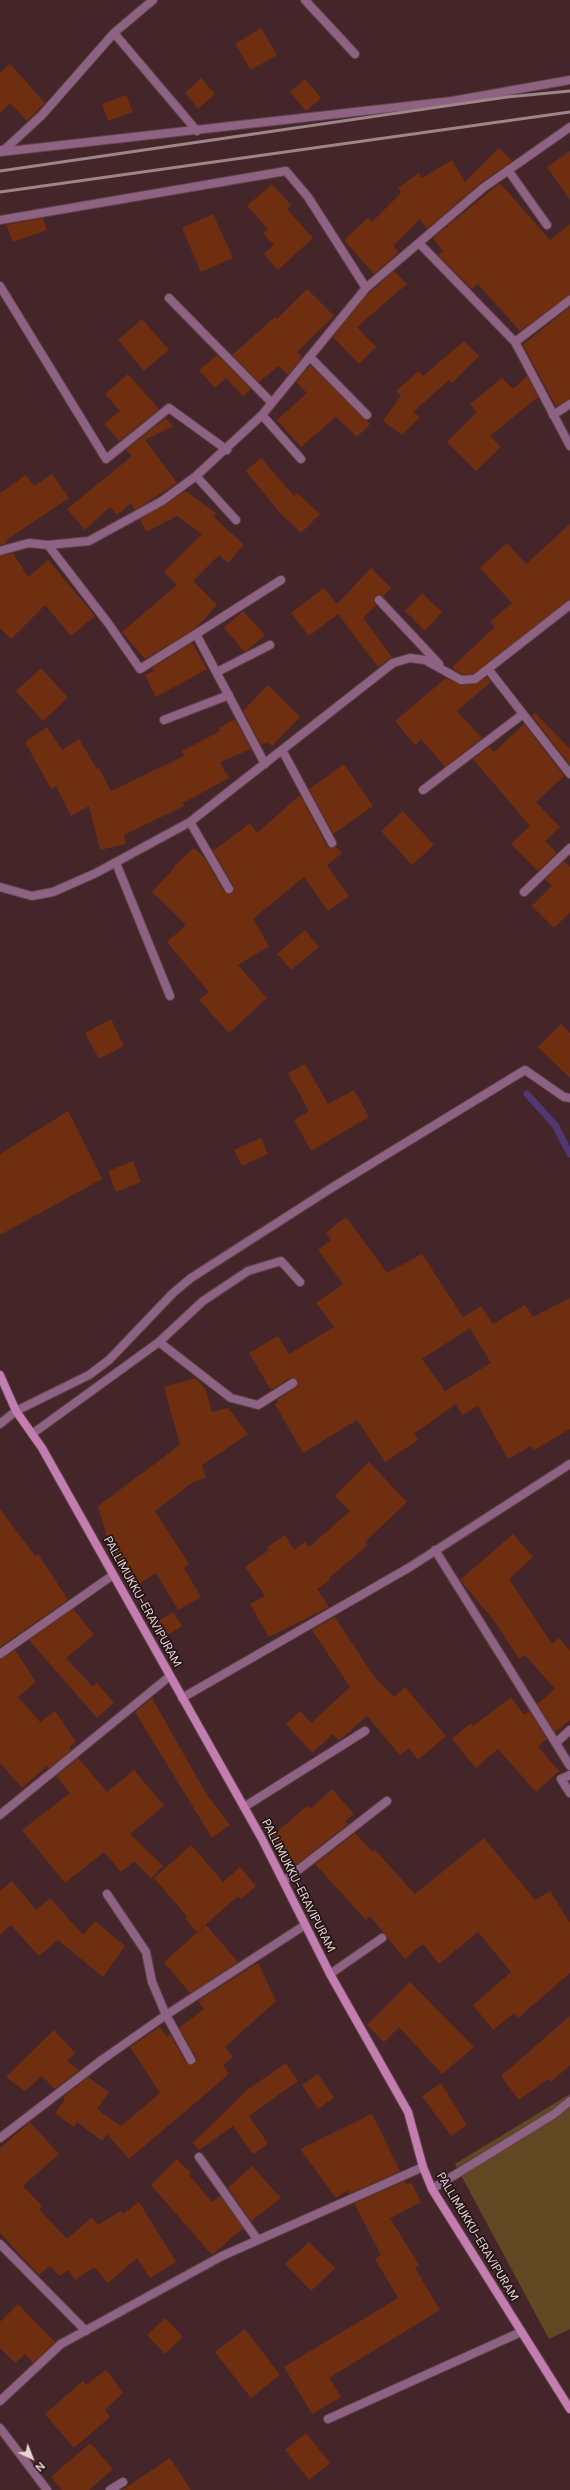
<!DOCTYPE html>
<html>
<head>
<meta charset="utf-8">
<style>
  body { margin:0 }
  #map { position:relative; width:570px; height:2490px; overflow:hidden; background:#44262a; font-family:"DM Sans",sans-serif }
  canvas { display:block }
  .north { position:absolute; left:12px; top:2438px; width:40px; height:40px; -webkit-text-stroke:3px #221415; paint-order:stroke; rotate:137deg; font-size:11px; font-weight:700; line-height:16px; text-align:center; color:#e8d3d5 }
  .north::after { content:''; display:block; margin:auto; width:14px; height:18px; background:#e8d3d5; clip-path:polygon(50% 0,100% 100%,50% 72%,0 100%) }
</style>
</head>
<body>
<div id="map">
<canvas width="570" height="2490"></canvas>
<div class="north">N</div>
</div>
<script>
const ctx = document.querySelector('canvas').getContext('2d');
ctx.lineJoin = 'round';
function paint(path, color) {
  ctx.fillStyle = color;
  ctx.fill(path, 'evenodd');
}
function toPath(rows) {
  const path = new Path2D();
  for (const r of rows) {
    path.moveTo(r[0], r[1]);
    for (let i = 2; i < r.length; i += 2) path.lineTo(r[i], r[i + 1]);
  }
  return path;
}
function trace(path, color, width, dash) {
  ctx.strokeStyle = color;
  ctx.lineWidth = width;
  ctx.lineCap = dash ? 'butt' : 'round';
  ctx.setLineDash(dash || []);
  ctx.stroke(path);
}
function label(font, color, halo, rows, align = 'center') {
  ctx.font = font + ' "DM Sans",sans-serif';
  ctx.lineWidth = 3.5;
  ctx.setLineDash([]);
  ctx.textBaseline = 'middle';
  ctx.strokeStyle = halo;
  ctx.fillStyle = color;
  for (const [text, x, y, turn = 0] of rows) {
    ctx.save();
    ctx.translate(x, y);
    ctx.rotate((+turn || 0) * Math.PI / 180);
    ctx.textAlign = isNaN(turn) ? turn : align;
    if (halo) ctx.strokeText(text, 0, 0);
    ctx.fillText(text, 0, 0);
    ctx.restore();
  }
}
const green = toPath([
  [570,2094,570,2329,549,2339,455,2164]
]);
const stream = toPath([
  [527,1094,555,1125,570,1154]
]);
const building = toPath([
  [261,28,277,55,251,70,235,44],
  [10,64,45,103,27,121,10,103,0,113,0,73],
  [201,78,215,94,198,109,185,93],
  [305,79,321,98,306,111,290,92],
  [126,95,133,112,108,121,102,104],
  [499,148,512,161,479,184,427,229,420,219,393,246,399,252,374,274,344,240,368,218,372,222,401,193,398,188,419,173,422,178,452,160,465,182],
  [570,151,570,200,547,167],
  [500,183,550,240,570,224,570,295,520,331,478,284,472,289,438,255,443,251,433,238],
  [272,184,291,205,287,209,313,238,278,270,264,254,274,245,263,233,268,229,247,206],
  [213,214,233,258,201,272,182,228],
  [43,218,47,230,13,242,6,225],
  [394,271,407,284,357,327,376,347,359,364,333,337,366,296],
  [307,289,334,316,297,352,302,357,288,375,279,366,259,382,232,355,275,317,277,319],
  [570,307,570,399,556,406,523,345],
  [142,319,169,350,144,371,118,340],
  [464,341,479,356,452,383,449,380,413,412,420,417,402,435,383,421,401,396,396,391,419,371,423,376],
  [217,355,251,389,243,396,226,378,215,388,199,370],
  [310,365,370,424,357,437,336,417,301,447,277,420,307,393,296,382],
  [128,374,159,409,119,441,104,424,120,411,105,394],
  [527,376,538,397,490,436,501,447,476,471,447,442,477,412,470,404,502,378,513,389],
  [166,418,173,426,145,440,177,483,135,510,131,503,117,515,110,507,85,530,67,509,132,456,126,450],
  [261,458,294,496,297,493,320,514,301,533,279,512,246,471],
  [52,474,69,498,5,541,7,543,0,545,0,493,26,475,34,486],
  [185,491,216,513,214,517,244,545,228,563,219,555,193,581,217,605,196,628,145,659,122,632,177,585,164,572,202,534,177,516,146,532,140,519,165,505],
  [570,524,570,600,473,674,462,674,455,670,452,667,495,627,490,622,512,603,480,568,507,543,526,564],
  [13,553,28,577,48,560,95,616,71,636,45,605,11,639,0,628,0,556],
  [371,568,391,588,383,597,380,595,375,596,374,601,376,605,363,618,392,657,378,667,338,614,309,636,291,613,324,588,337,604],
  [422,593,442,612,425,631,405,611],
  [243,611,265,635,245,652,224,628],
  [192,643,207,669,156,697,145,675,154,671,152,668],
  [41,668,68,698,43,721,16,691],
  [487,677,491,682,457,711,482,738,445,767,421,739,415,745,395,721,446,678,461,685,476,684],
  [268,685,300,717,272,746,268,742,261,745,243,711],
  [535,713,570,749,570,765,532,716],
  [235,719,251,749,220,762,229,778,183,803,184,806,124,835,126,844,100,850,89,806,71,816,56,786,51,789,25,742,47,727,62,750,79,739,97,769,99,768,111,791,184,756,182,751,220,731,219,728],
  [524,724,564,776,536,802,560,827,545,841,557,853,538,871,511,844,530,826,473,759,489,747,494,752],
  [344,764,373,806,333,834,309,789],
  [300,795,327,846,331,848,336,847,342,853,327,865,349,896,328,911,304,877,253,919,269,946,238,965,267,998,229,1033,199,1000,209,992,167,942,186,925,152,892,175,867,174,866,194,848,204,857,224,892,232,894,234,886,213,851,250,823,257,833],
  [403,811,434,845,412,865,381,831],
  [564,861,570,867,570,912,554,928,532,906,552,886,545,879],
  [305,930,319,947,291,970,277,954],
  [111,1019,124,1046,99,1059,85,1033],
  [561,1024,570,1033,570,1078,538,1047],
  [305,1064,328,1104,354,1090,369,1117,311,1151,294,1120,309,1111,288,1073],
  [68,1111,102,1179,0,1235,0,1154],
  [261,1138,268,1154,242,1166,234,1150],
  [133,1161,141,1182,116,1192,108,1171],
  [346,1217,387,1273,422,1254,470,1328,422,1359,445,1391,491,1363,463,1317,481,1306,493,1324,525,1305,533,1317,570,1298,570,1429,534,1450,531,1446,508,1459,478,1406,462,1415,456,1404,414,1434,418,1440,385,1462,357,1420,303,1453,275,1404,278,1402,277,1400,296,1387,298,1380,290,1378,271,1390,249,1353,278,1336,289,1354,334,1327,316,1303,343,1284,318,1250,331,1240,326,1232],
  [196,1378,206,1390,212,1412,228,1408,248,1434,202,1465,206,1478,193,1482,155,1511,189,1564,184,1568,201,1597,178,1610,156,1573,131,1589,118,1567,121,1565,111,1551,98,1506,180,1445,164,1387],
  [369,1462,407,1502,365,1542,368,1545,329,1578,330,1580,317,1589,329,1607,269,1637,250,1604,265,1596,245,1567,269,1550,267,1547,285,1535,294,1550,305,1542,309,1547,350,1511,335,1496],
  [0,1509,35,1556,38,1554,67,1598,66,1601,0,1647],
  [513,1534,533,1557,509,1579,552,1644,559,1638,570,1651,570,1720,555,1732,537,1704,555,1689,525,1655,519,1659,496,1623,460,1580],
  [73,1609,94,1635,66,1658,93,1687,97,1683,114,1703,97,1718,29,1640],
  [173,1612,182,1626,163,1638,154,1624],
  [335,1617,373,1675,394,1697,405,1687,446,1736,418,1760,409,1748,400,1755,367,1716,341,1739,339,1741,333,1734,312,1753,286,1724,300,1711,311,1723,350,1687,312,1630],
  [15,1650,36,1682,18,1697,40,1722,55,1711,76,1742,69,1747,71,1750,49,1768,47,1766,22,1788,0,1763,0,1659],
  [511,1697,524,1715,529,1711,547,1739,538,1747,559,1771,536,1792,498,1749,476,1768,452,1739,471,1723,473,1726],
  [152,1698,207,1795,230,1825,212,1838,135,1712],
  [78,1758,107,1792,134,1770,164,1806,130,1834,163,1866,151,1878,134,1861,121,1872,104,1852,65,1883,22,1830,70,1793,56,1776],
  [332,1789,354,1814,345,1821,348,1824,296,1865,271,1837,307,1806,310,1809],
  [355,1833,373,1852,375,1850,415,1894,484,1838,535,1900,550,1891,570,1923,570,1973,518,2018,514,2013,493,2030,473,2005,511,1972,478,1932,439,1964,423,1944,405,1959,370,1916,366,1920,315,1864],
  [191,1845,223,1882,240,1867,256,1886,241,1899,238,1896,197,1932,185,1918,187,1916,154,1878],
  [12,1881,36,1910,50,1898,83,1935,95,1921,125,1946,103,1977,58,1940,39,1956,11,1925,0,1935,0,1891],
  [206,1925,238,1962,190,1993,164,1962],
  [258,1963,276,2001,225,2047,233,2057,223,2065,229,2074,129,2159,107,2134,102,2141,77,2122,74,2127,55,2113,65,2099,63,2097,88,2077,109,2092,97,2109,121,2126,160,2093,130,2047,160,2027,167,2037,170,2034,186,2063,194,2065,196,2057,179,2028,204,2009,198,2001],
  [410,1982,474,2047,442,2074,399,2027,384,2042,367,2025],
  [570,2016,570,2065,551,2082,548,2079,519,2100,501,2076],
  [54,2030,75,2053,67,2061,79,2070,55,2089,42,2076,25,2091,6,2077],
  [286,2063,298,2081,249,2116,268,2144,253,2154,233,2126,199,2150,193,2143,247,2090],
  [318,2074,334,2098,318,2109,302,2085],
  [441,2083,467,2125,451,2136,422,2096],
  [372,2114,400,2171,349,2194,348,2190,336,2198,300,2149],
  [30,2122,59,2154,23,2186,42,2206,39,2209,67,2239,92,2217,98,2225,121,2211,123,2214,139,2202,176,2262,150,2278,137,2258,108,2283,94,2267,75,2280,68,2270,60,2276,50,2266,39,2275,0,2233,0,2148],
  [177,2159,191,2173,189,2175,212,2202,220,2196,243,2228,212,2255,151,2185],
  [252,2166,281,2198,251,2221,228,2188],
  [405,2181,406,2185,411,2182,421,2202,390,2218,419,2265,415,2268,440,2310,329,2378,341,2397,312,2414,284,2367,398,2298,375,2259,381,2255,354,2203],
  [309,2242,335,2268,311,2291,285,2264],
  [18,2304,55,2342,33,2363,25,2354,15,2363,0,2348,0,2322],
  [165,2318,183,2337,165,2354,147,2335],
  [245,2329,280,2375,251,2398,215,2352],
  [106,2370,123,2393,105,2410,110,2417,74,2448,45,2414,83,2381,86,2385],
  [306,2433,330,2463,309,2480,285,2450],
  [90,2443,113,2469,89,2490,62,2490,51,2477],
  [170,2458,191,2490,122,2490]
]);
const minor = toPath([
  [305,0,355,54],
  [114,33,197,131],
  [2,150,3,151,42,115,114,33,153,0],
  [0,152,452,101,570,80],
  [508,170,547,225],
  [0,220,286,171,308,197,366,288],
  [419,243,515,342,570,446],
  [0,286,106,459,169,408,227,450],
  [169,298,271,402],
  [515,342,570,300],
  [310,357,367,415],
  [262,415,301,459],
  [553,415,570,404],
  [196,476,236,520],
  [48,545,108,623,140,669,196,634],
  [0,551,29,543,48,545,89,541,162,501,196,476,262,415,366,288,483,188,570,127],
  [379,600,439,664],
  [488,669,570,774],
  [217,672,270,645],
  [164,720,229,695],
  [282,750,332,843],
  [265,764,196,634,281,580],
  [423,790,523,714],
  [190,822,229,889],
  [116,863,170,996],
  [0,887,32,896,53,892,96,873,190,822,393,663,410,658,425,660,461,680,475,679,570,605],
  [524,892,570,848],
  [159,1342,203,1301,248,1271,281,1261,300,1282],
  [0,1424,16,1411,89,1375,109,1360,173,1293,191,1278,333,1187,525,1070,564,1097,570,1098],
  [32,1434,159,1342,231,1398,258,1405,293,1383],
  [435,1550,570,1766],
  [0,1654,113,1575],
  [182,1698,410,1567,570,1464],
  [556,1743,570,1730],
  [570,1775,561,1779,570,1793],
  [244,1807,365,1731],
  [0,1815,170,1676],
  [284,1881,387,1801],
  [107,1894,146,1952,152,1982,166,2015,191,2060],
  [330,1974,382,1938],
  [0,2138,103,2059,166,2015,305,1925],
  [199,2157,257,2239],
  [432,2189,554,2114,570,2101],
  [0,2244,86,2331],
  [0,2401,61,2344,222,2256,423,2167],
  [328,2419,521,2332],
  [0,2428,47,2490],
  [110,2490,123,2482]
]);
const secondary = toPath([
  [0,1375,16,1411,42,1448,262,1839,330,1974,408,2112,423,2167,432,2189,570,2409]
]);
const rail = toPath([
  [0,171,507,97,570,91],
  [0,192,570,112]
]);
const streetNames = [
  ["PALLIMUKKU-ERAVIPURAM",142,1602,61],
  ["PALLIMUKKU-ERAVIPURAM",298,1886,63],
  ["PALLIMUKKU-ERAVIPURAM",477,2237,59]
];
paint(green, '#624822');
trace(stream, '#533772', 7);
paint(building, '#6e2e0f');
trace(minor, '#5e4245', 10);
trace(secondary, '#5e4245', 10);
trace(minor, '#8e6282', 8);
trace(secondary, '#c37db0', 8);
trace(rail, '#9e8587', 3);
label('12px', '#e8d3d5', '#221415', streetNames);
</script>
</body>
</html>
